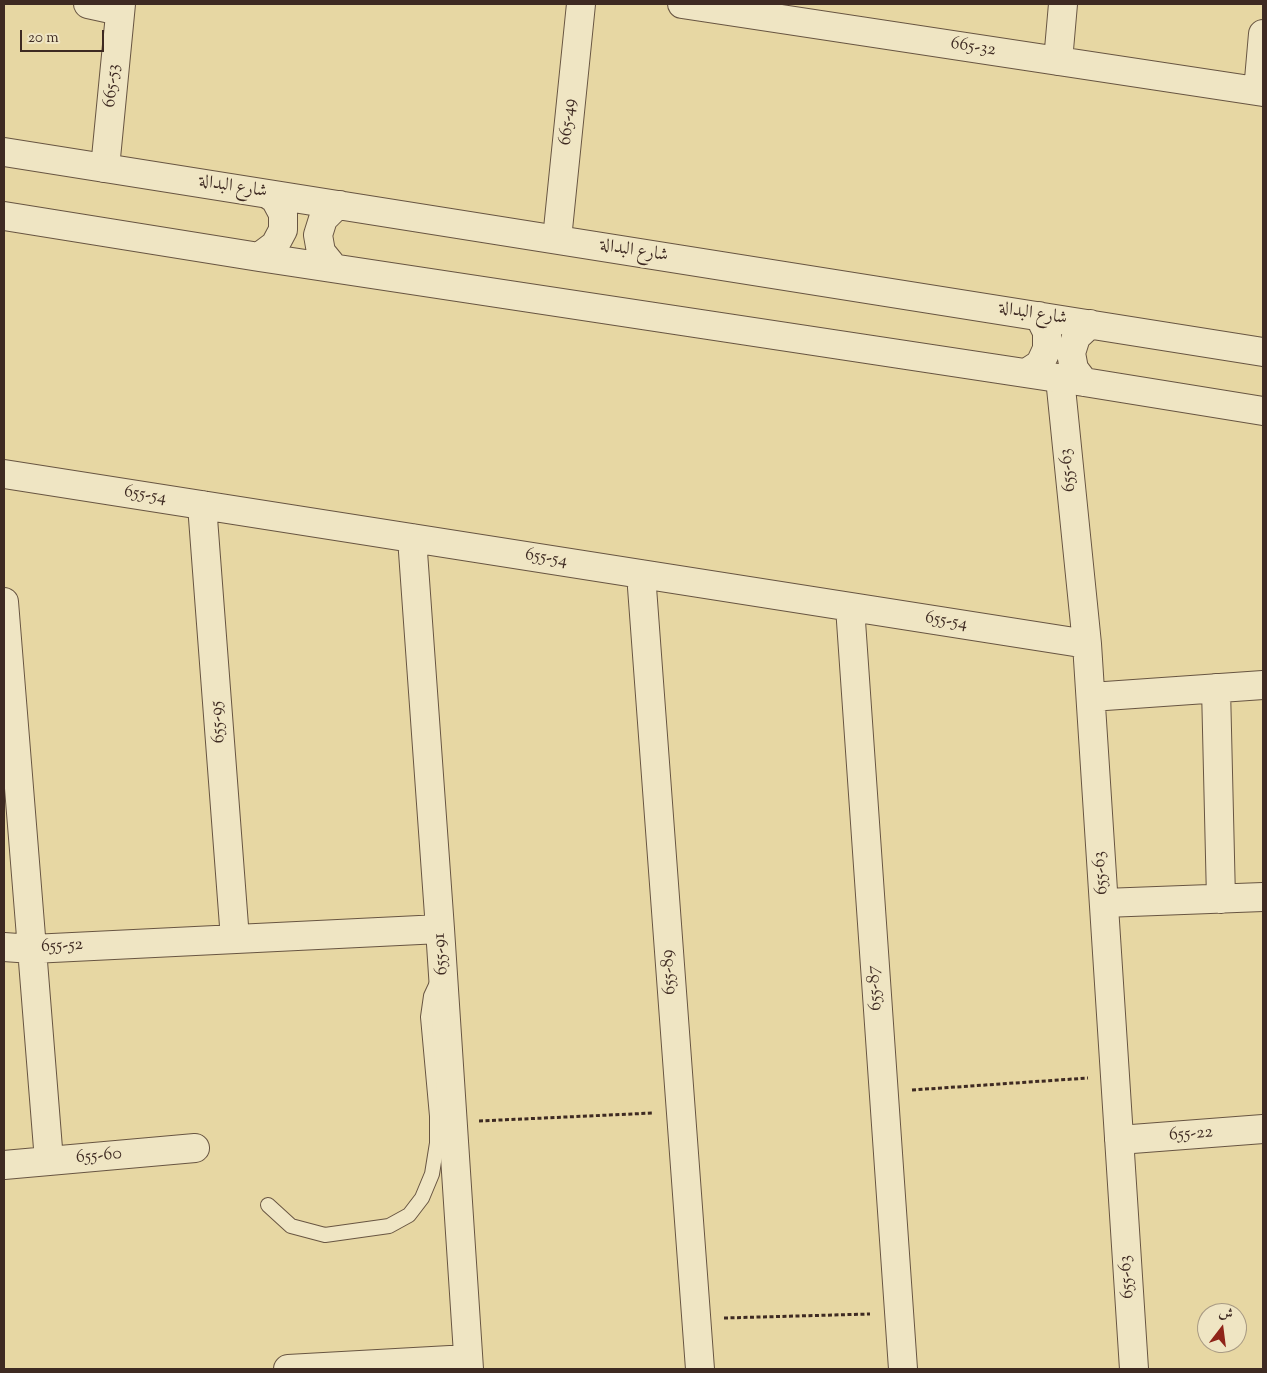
<!DOCTYPE html>
<html>
<head>
<meta charset="utf-8">
<style>
  body { margin:0 }
  #map { position:relative; width:1267px; height:1373px; overflow:hidden; background:#e7d7a3; font-family:"Sorts Mill Goudy",Amiri,serif }
  canvas { display:block }
  .frame { position:absolute; inset:0; border:5px solid #3e2a22; pointer-events:none }
  .north { position:absolute; left:1197px; top:1303px; width:50px; height:50px; box-sizing:border-box; background:#efe5c3; border:1px solid #a89a83; border-radius:50%; rotate:15deg; font-size:14px; font-weight:700; line-height:20px; text-align:center; color:#3e2a22 }
  .north::after { content:''; display:block; margin:auto; width:18px; height:22px; background:#8f2418; clip-path:polygon(50% 0,100% 100%,50% 72%,0 100%) }
  .scale { position:absolute; left:20px; top:30px; width:84px; height:22px; box-sizing:border-box; border:2px solid #3e2a22; border-top:0; padding-left:6px; font-size:15px; line-height:18px; white-space:nowrap; color:#3e2a22; -webkit-text-stroke:4px #efe5c3; paint-order:stroke }
</style>
</head>
<body>
<div id="map">
<canvas width="1267" height="1373"></canvas>
<div class="frame"></div>
<div class="north">ش</div>
<div class="scale">20 m</div>
</div>
<script>
const ctx = document.querySelector('canvas').getContext('2d');
ctx.lineJoin = 'round';
function toPath(rows) {
  const path = new Path2D();
  for (const r of rows) {
    path.moveTo(r[0], r[1]);
    for (let i = 2; i < r.length; i += 2) path.lineTo(r[i], r[i + 1]);
  }
  return path;
}
function trace(path, color, width, dash) {
  ctx.strokeStyle = color;
  ctx.lineWidth = width;
  ctx.lineCap = dash ? 'butt' : 'round';
  ctx.setLineDash(dash || []);
  ctx.stroke(path);
}
function label(font, color, halo, rows, align = 'center') {
  ctx.font = font + ' "Sorts Mill Goudy",Amiri,serif';
  ctx.lineWidth = 5;
  ctx.setLineDash([]);
  ctx.textBaseline = 'middle';
  ctx.strokeStyle = halo;
  ctx.fillStyle = color;
  for (const [text, x, y, turn = 0] of rows) {
    ctx.save();
    ctx.translate(x, y);
    ctx.rotate((+turn || 0) * Math.PI / 180);
    ctx.textAlign = isNaN(turn) ? turn : align;
    if (halo) ctx.strokeText(text, 0, 0);
    ctx.fillText(text, 0, 0);
    ctx.restore();
  }
}
const path = toPath([
  [912,1090,1088,1078],
  [479,1121,653,1113],
  [724,1318,870,1314]
]);
const service = toPath([
  [268,1205,291,1226,325,1235,389,1226,409,1215,422,1198,432,1174,437,1143,437,1116,428,1017,431,996,438,981]
]);
const minor = toPath([
  [88,4,120,11],
  [682,4,1263,92],
  [1058,61,1063,4],
  [1258,91,1263,34],
  [105,168,121,4],
  [557,239,581,4],
  [1060,378,1087,644,1134,1369],
  [4,474,1087,644],
  [202,505,235,939],
  [412,538,440,929,469,1369],
  [641,574,700,1369],
  [4,602,32,949,440,929],
  [850,607,903,1369],
  [1216,688,1221,899],
  [1091,697,1263,685],
  [1104,903,1263,897],
  [4,947,32,949,49,1161],
  [1119,1140,1263,1129],
  [4,1165,195,1148],
  [288,1369,468,1359]
]);
const tertiary = toPath([
  [4,152,1263,352],
  [4,216,259,257,1084,382,1263,411],
  [259,257,275,245,283,230,283,214,275,199,267,194],
  [334,268,321,252,318,235,323,219,335,207,340,205],
  [1026,373,1040,364,1047,349,1047,332,1039,316],
  [1084,382,1074,369,1071,353,1076,337,1090,324]
]);
const streetNames = [
  ["665-32",973,48,9],
  ["665-53",113,86,-84],
  ["665-49",569,122,-84],
  ["شارع البدالة",233,188,9],
  ["شارع البدالة",634,252,9],
  ["شارع البدالة",1033,315,9],
  ["655-63",1069,470,-96],
  ["655-54",145,496,9],
  ["655-54",546,559,9],
  ["655-54",946,622,9],
  ["655-95",219,722,-94],
  ["655-63",1102,873,-94],
  ["655-52",62,947,-3],
  ["655-91",442,954,-94],
  ["655-89",670,972,-94],
  ["655-87",876,988,-94],
  ["655-22",1191,1135,-4],
  ["655-60",99,1157,-5],
  ["655-63",1128,1277,-94]
];
trace(service, '#685542', 16);
trace(minor, '#685542', 30);
trace(tertiary, '#685542', 30);
trace(path, '#3e2a22', 3, [4, 2.5]);
trace(service, '#efe5c3', 14);
trace(minor, '#efe5c3', 28);
trace(tertiary, '#efe5c3', 28);
label('18px', '#3e2a22', '#efe5c3', streetNames);
</script>
</body>
</html>
